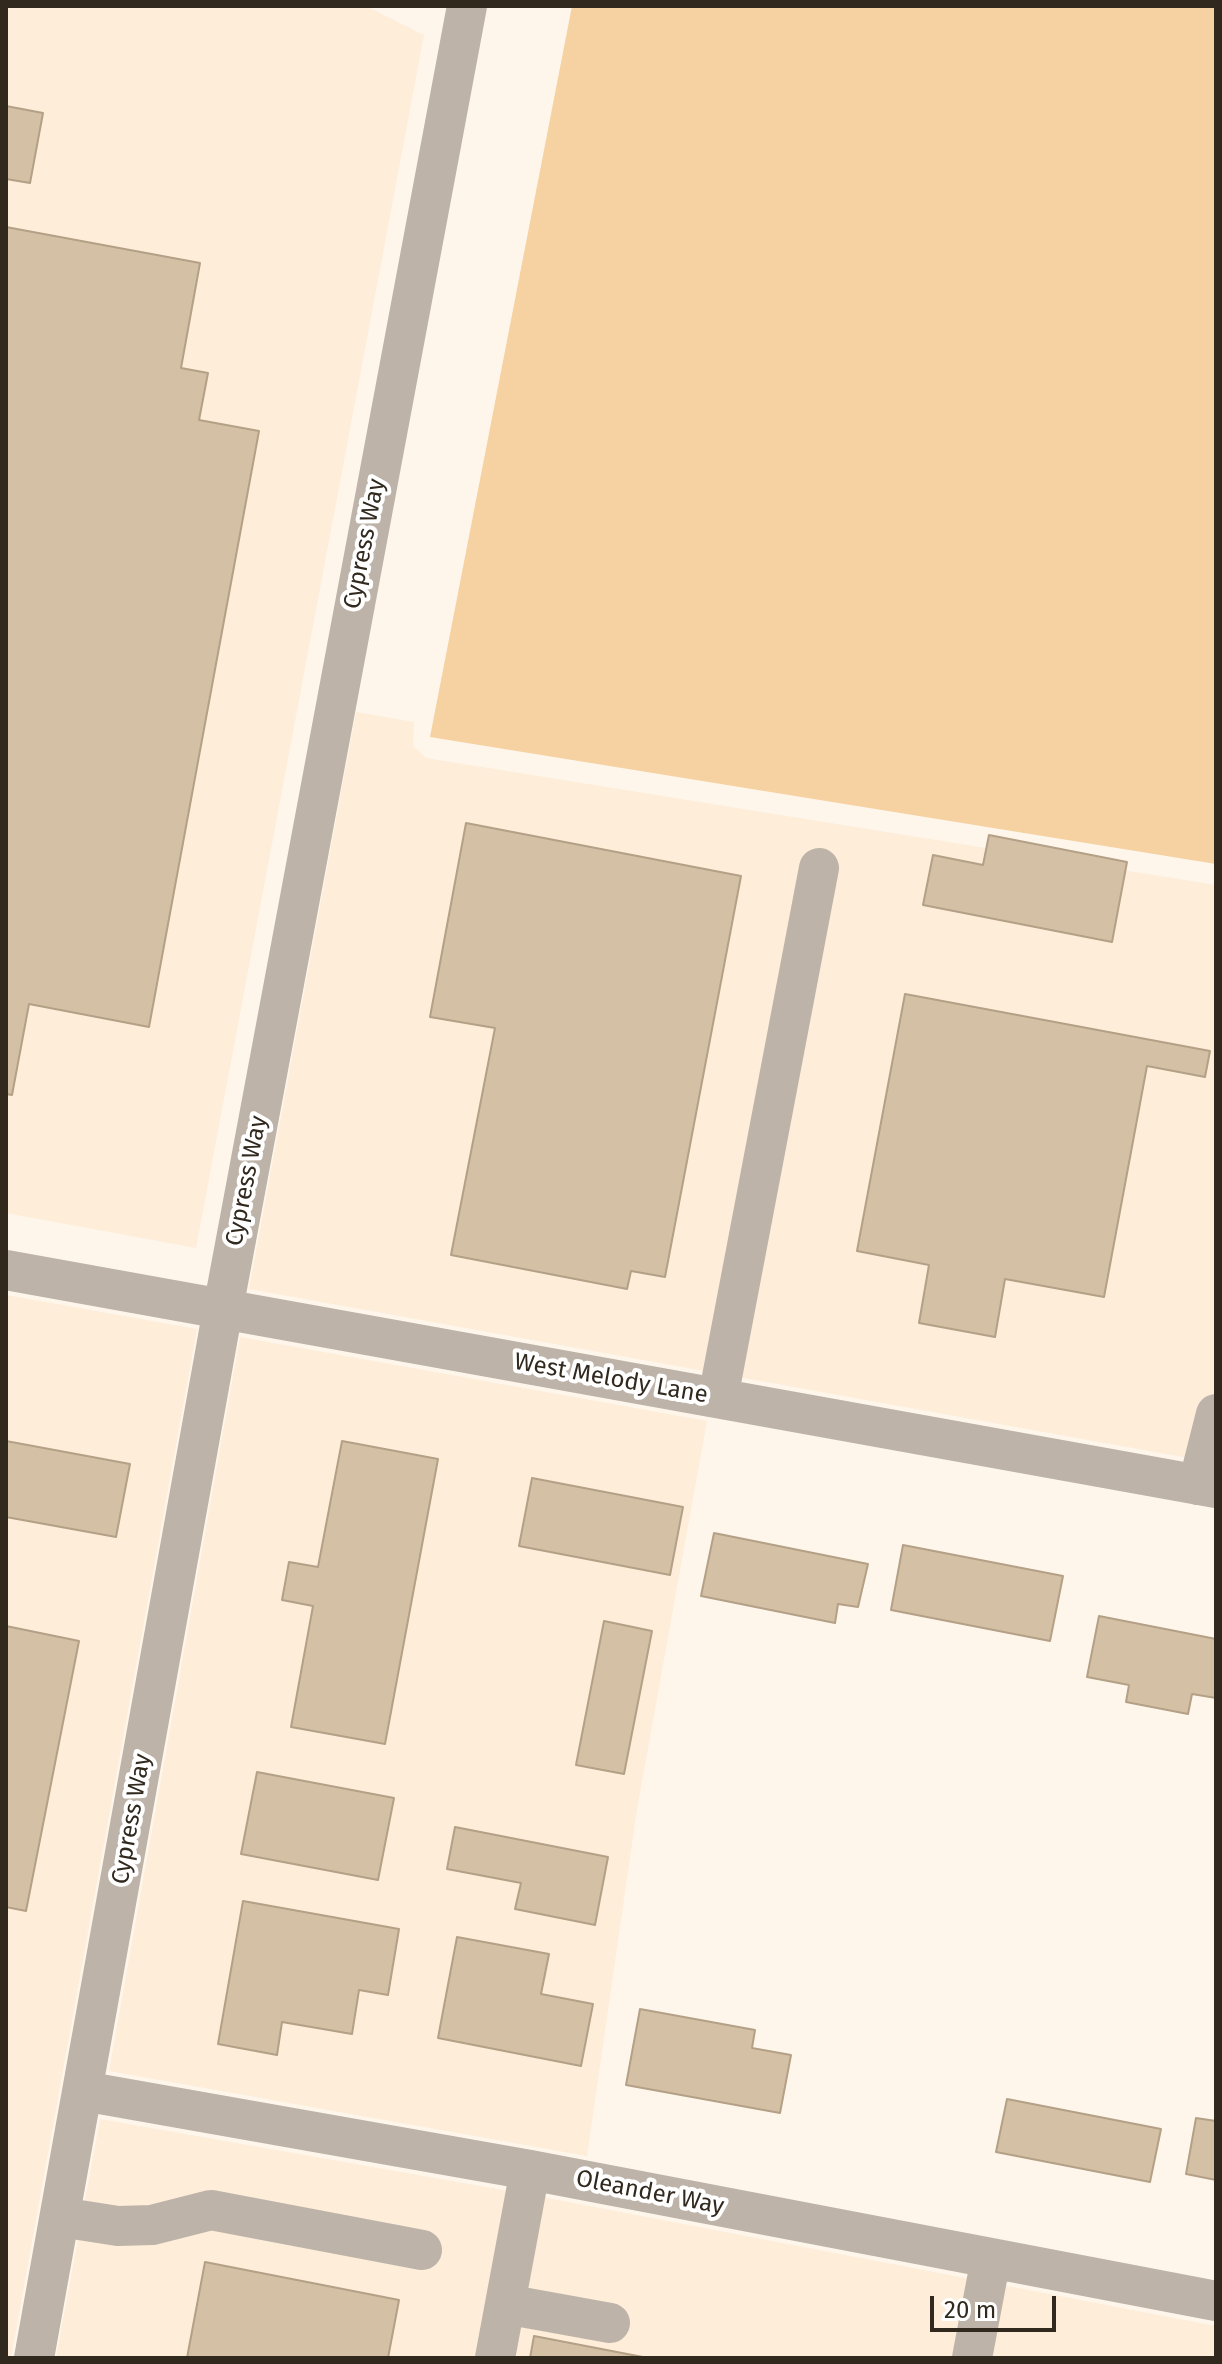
<!DOCTYPE html>
<html>
<head>
<meta charset="utf-8">
<style>
  body { margin:0 }
  #map { position:relative; width:1222px; height:2364px; overflow:hidden; background:#fef6eb; font-family:"Fira Sans",sans-serif }
  canvas { display:block }
  .frame { position:absolute; inset:0; border:8px solid #31291e; pointer-events:none }
  .scale { position:absolute; left:930px; top:2296px; width:126px; height:36px; box-sizing:border-box; border:4px solid #31291e; border-top:0; padding-left:10px; font-size:24px; line-height:28px; white-space:nowrap; color:#31291e; -webkit-text-stroke:6px #fff; paint-order:stroke }
</style>
</head>
<body>
<div id="map">
<canvas width="1222" height="2364"></canvas>
<div class="frame"></div>
<div class="scale">20 m</div>
</div>
<script>
const ctx = document.querySelector('canvas').getContext('2d');
ctx.lineJoin = 'round';
function paint(path, color) {
  ctx.fillStyle = color;
  ctx.fill(path, 'evenodd');
}
function toPath(rows) {
  const path = new Path2D();
  for (const r of rows) {
    path.moveTo(r[0], r[1]);
    for (let i = 2; i < r.length; i += 2) path.lineTo(r[i], r[i + 1]);
  }
  return path;
}
function trace(path, color, width, dash) {
  ctx.strokeStyle = color;
  ctx.lineWidth = width;
  ctx.lineCap = dash ? 'butt' : 'round';
  ctx.setLineDash(dash || []);
  ctx.stroke(path);
}
function label(font, color, halo, rows, align = 'center') {
  ctx.font = font + ' "Fira Sans",sans-serif';
  ctx.lineWidth = 8;
  ctx.setLineDash([]);
  ctx.textBaseline = 'middle';
  ctx.strokeStyle = halo;
  ctx.fillStyle = color;
  for (const [text, x, y, turn = 0] of rows) {
    ctx.save();
    ctx.translate(x, y);
    ctx.rotate((+turn || 0) * Math.PI / 180);
    ctx.textAlign = isNaN(turn) ? turn : align;
    if (halo) ctx.strokeText(text, 0, 0);
    ctx.fillText(text, 0, 0);
    ctx.restore();
  }
}
const built = toPath([
  [6,6,366,6,424,35,196,1248,6,1213],
  [356,712,414,722,413,746,426,758,1216,885,1216,1463,249,1289],
  [6,1295,197,1329,11,2358,6,2358],
  [240,1337,707,1421,637,1809,587,2156,109,2071],
  [100,2119,537,2196,1216,2326,1216,2358,56,2358]
]);
const green = toPath([
  [572,6,1216,6,1216,864,430,737]
]);
const building = toPath([
  [6,106,43,113,30,183,6,179,6,106],
  [6,227,200,263,181,368,208,373,199,420,259,431,149,1027,29,1004,12,1095,6,1094,6,227],
  [466,823,741,876,665,1277,631,1271,627,1289,451,1255,495,1028,430,1017,466,823],
  [989,835,1127,862,1112,942,923,905,933,855,983,865,989,835],
  [905,994,1210,1051,1205,1077,1147,1066,1104,1297,1005,1279,995,1337,919,1323,929,1265,857,1251,905,994],
  [6,1441,130,1464,116,1537,6,1517,6,1441],
  [342,1441,438,1459,385,1744,291,1727,313,1606,282,1600,289,1562,318,1567,342,1441],
  [532,1478,683,1507,670,1575,519,1546,532,1478],
  [714,1533,868,1564,858,1607,838,1604,835,1623,701,1596,714,1533],
  [903,1545,1063,1576,1050,1641,891,1610,903,1545],
  [1099,1616,1216,1639,1216,1698,1192,1694,1188,1714,1126,1702,1129,1685,1087,1677,1099,1616],
  [604,1621,652,1631,624,1774,576,1765,604,1621],
  [6,1626,79,1641,26,1911,6,1907,6,1626],
  [257,1772,394,1798,378,1880,241,1854,257,1772],
  [455,1827,608,1857,595,1925,515,1909,521,1883,447,1869,455,1827],
  [243,1901,399,1929,388,1995,359,1990,352,2034,282,2022,277,2055,218,2044,243,1901],
  [457,1937,549,1954,541,1994,593,2004,581,2066,438,2038,457,1937],
  [640,2009,755,2030,752,2048,791,2055,780,2113,626,2085,640,2009],
  [1007,2099,1161,2129,1150,2182,996,2152,1007,2099],
  [1196,2118,1216,2121,1216,2180,1186,2174,1196,2118],
  [205,2262,399,2300,388,2358,187,2358,205,2262],
  [534,2336,648,2358,530,2358,534,2336]
]);
const minor = toPath([
  [6,1270,1216,1488],
  [718,1398,819,868],
  [1198,1485,1216,1414],
  [83,2091,530,2170,1216,2301],
  [60,2217,118,2226,152,2225,211,2210,422,2250],
  [505,2304,610,2323],
  [34,2358,223,1309,467,6],
  [495,2358,530,2170],
  [972,2358,991,2258]
]);
const streetNames = [
  ["Cypress Way",365,544,-79],
  ["Cypress Way",247,1181,-79],
  ["West Melody Lane",611,1379,10],
  ["Cypress Way",132,1819,-80],
  ["Oleander Way",650,2193,11]
];
paint(built, '#fdedd9');
paint(green, '#f6d1a1');
paint(building, '#d4c0a5');
trace(building, '#b4a086', 2);
trace(minor, '#bdb3a8', 40);
label('24px', '#31291e', '#fff', streetNames);
</script>
</body>
</html>
